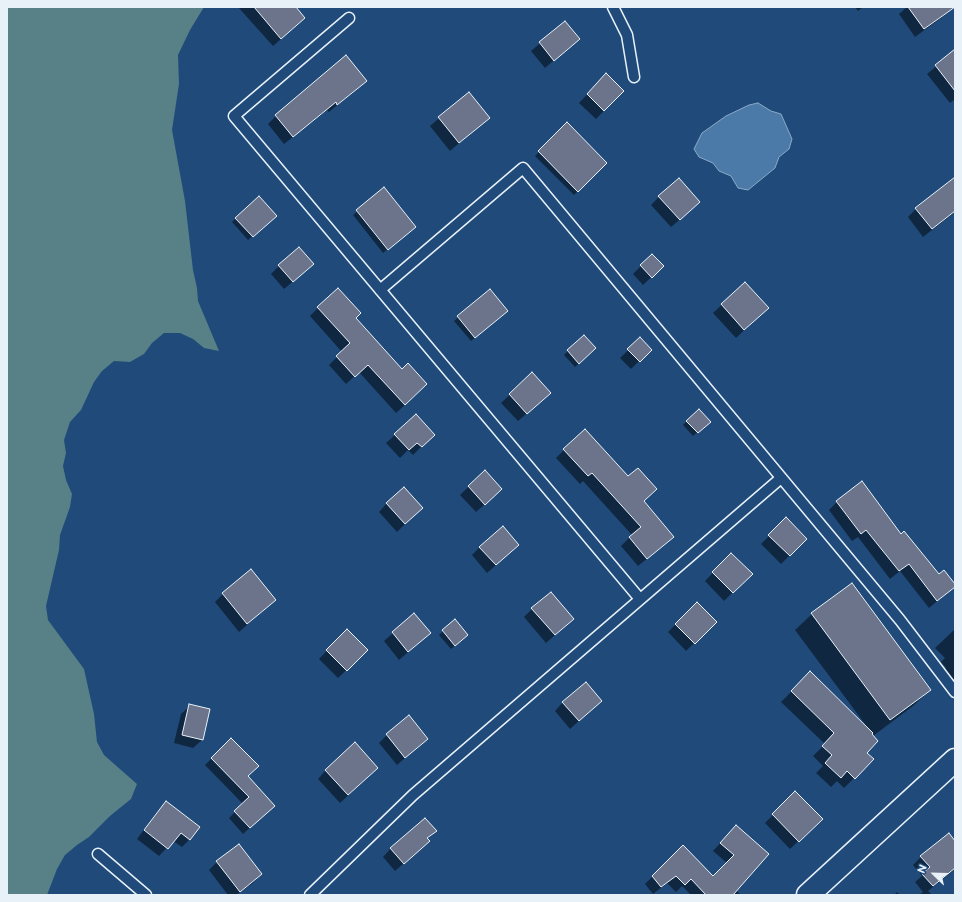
<!DOCTYPE html>
<html>
<head>
<meta charset="utf-8">
<style>
  body { margin:0 }
  #map { position:relative; width:962px; height:902px; overflow:hidden; background:#1f4a7a; font-family:"Balsamiq Sans",sans-serif }
  canvas { display:block }
  .frame { position:absolute; inset:0; border:8px solid #e8f1f8; pointer-events:none }
  .north { position:absolute; left:914px; top:854px; width:40px; height:40px; -webkit-text-stroke:3px #1f4a7a; paint-order:stroke; rotate:293deg; font-size:11px; font-weight:700; line-height:16px; text-align:center; color:#e8f1f8 }
  .north::after { content:''; display:block; margin:auto; width:14px; height:18px; background:#e8f1f8; clip-path:polygon(50% 0,100% 100%,50% 72%,0 100%) }
</style>
</head>
<body>
<div id="map">
<canvas width="962" height="902"></canvas>
<div class="frame"></div>
<div class="north">N</div>
</div>
<script>
const ctx = document.querySelector('canvas').getContext('2d');
ctx.lineJoin = 'round';
function paint(path, color) {
  ctx.fillStyle = color;
  ctx.fill(path, 'evenodd');
}
function toPath(rows) {
  const path = new Path2D();
  for (const r of rows) {
    path.moveTo(r[0], r[1]);
    for (let i = 2; i < r.length; i += 2) path.lineTo(r[i], r[i + 1]);
  }
  return path;
}
function trace(path, color, width, dash) {
  ctx.strokeStyle = color;
  ctx.lineWidth = width;
  ctx.lineCap = dash ? 'butt' : 'round';
  ctx.setLineDash(dash || []);
  ctx.stroke(path);
}
const green = toPath([
  [7,7,204,7,190,30,178,55,179,84,172,130,185,201,193,270,197,288,198,301,219,351,204,348,193,339,180,333,164,333,152,343,144,354,130,362,114,361,102,371,94,382,81,410,70,422,64,440,66,453,63,466,66,480,72,494,70,507,60,535,59,550,46,606,48,620,84,669,94,714,97,742,104,755,137,784,131,799,110,816,89,837,77,845,65,855,57,869,47,895,7,895]
]);
const water = toPath([
  [758,103,771,111,781,114,792,139,789,149,779,157,775,168,748,190,738,188,731,176,719,171,713,163,699,157,694,149,702,133,726,116,749,105,758,103]
]);
const shadow = toPath([
  [238,7,295,7,296,26,273,46],
  [855,7,863,7,858,11],
  [907,7,948,7,950,10,941,18,915,37,899,14],
  [565,22,578,39,545,68,531,51],
  [950,55,955,60,955,99,950,103,927,74],
  [606,75,623,91,596,119,579,103],
  [366,81,329,112,327,110,284,144,268,124,276,116],
  [468,93,488,118,450,151,430,126],
  [567,124,606,163,574,195,535,156],
  [955,178,955,212,923,237,908,217,916,209],
  [384,189,411,230,383,253,353,215],
  [659,197,691,210,671,227,651,205],
  [236,218,271,220,248,240,232,222],
  [652,255,663,266,643,285,633,274],
  [279,266,304,272,284,289,271,274],
  [745,283,759,316,736,338,713,313],
  [490,290,503,315,471,341,454,321],
  [318,308,355,318,418,393,396,413,359,372,346,384,329,365,342,352,310,316],
  [583,336,595,348,575,367,564,355],
  [640,339,650,350,631,369,620,358],
  [532,374,541,401,518,421,501,403],
  [416,416,425,443,413,455,408,450,400,458,386,443],
  [687,421,705,425,693,436,683,425],
  [564,450,628,478,643,501,664,545,638,566,621,546,632,535,583,481,580,484,556,458],
  [485,471,493,497,476,512,460,495],
  [837,502,901,535,939,575,955,586,929,608,900,571,890,579,858,537,852,541,829,510],
  [387,503,413,516,397,532,379,512],
  [786,519,806,539,781,564,761,544],
  [518,545,487,573,472,555,480,547],
  [731,554,751,574,724,601,705,581],
  [223,594,275,600,239,632,215,602],
  [697,603,715,622,686,651,668,632],
  [532,609,564,627,546,643,524,617],
  [812,614,930,690,913,706,873,736,854,778,844,788,837,781,831,787,816,773,823,766,813,756,825,744,781,702,810,673,864,725,865,724,795,630],
  [414,615,421,641,399,660,384,641],
  [455,620,463,639,451,649,439,635],
  [955,629,955,682,949,688,938,676,946,668,941,662,945,658,935,648],
  [347,630,367,650,338,678,319,659],
  [601,701,570,729,555,711,563,702],
  [190,706,202,740,193,748,174,743,181,714],
  [387,735,427,739,397,765,379,743],
  [231,739,247,776,267,812,243,834,229,818,243,804,205,765],
  [326,770,369,776,340,803,318,779],
  [795,793,821,819,790,849,765,823],
  [166,803,190,839,182,847,173,841,159,856,137,839,158,811],
  [736,826,736,890,741,895,691,895,682,886,676,892,667,883,653,894,645,884,683,846,713,877,727,863,713,851],
  [435,831,427,839,420,849,395,871,383,857,391,848],
  [955,843,955,869,928,891,932,895,919,895,923,892,915,882,922,876,913,865,921,857],
  [217,862,261,874,253,883,236,895,228,895,209,870],
  [897,892,900,895,894,895]
]);
const building = toPath([
  [254,7,296,7,305,18,281,39,254,7],
  [908,7,955,7,924,29,908,7],
  [565,21,580,39,554,61,539,42,565,21],
  [955,49,955,91,935,65,955,49],
  [346,55,367,81,337,105,336,102,293,137,275,115,346,55],
  [606,73,624,91,604,111,587,94,606,73],
  [469,92,490,118,459,143,438,117,469,92],
  [567,122,607,163,578,192,538,151,567,122],
  [955,177,955,211,932,229,915,208,955,177],
  [679,178,700,202,680,220,658,196,679,178],
  [384,187,416,227,388,250,356,210,384,187],
  [259,196,277,216,253,237,235,218,259,196],
  [299,247,314,264,293,282,278,265,299,247],
  [652,254,664,266,652,278,640,265,652,254],
  [745,282,769,308,744,330,721,304,745,282],
  [338,288,361,313,356,318,402,369,408,363,427,384,405,405,368,365,355,377,336,356,350,343,317,307,338,288],
  [490,289,508,311,475,338,457,316,490,289],
  [584,335,596,348,579,364,567,350,584,335],
  [640,337,652,350,640,362,627,349,640,337],
  [532,372,551,393,527,414,509,394,532,372],
  [699,409,711,422,698,433,686,421,699,409],
  [416,414,435,435,422,447,417,443,409,450,394,434,416,414],
  [585,429,628,476,638,468,657,489,644,501,674,537,647,559,629,537,641,527,592,473,588,476,563,449,585,429],
  [485,470,502,489,485,505,468,486,485,470],
  [862,481,901,534,904,531,939,574,944,570,955,584,955,587,937,601,909,564,899,571,866,530,861,534,836,501,862,481],
  [404,487,423,508,405,524,386,503,404,487],
  [786,517,807,539,790,556,768,535,786,517],
  [503,526,519,545,496,565,479,547,503,526],
  [731,553,753,574,733,593,712,572,731,553],
  [251,569,276,600,247,624,222,593,251,569],
  [852,583,931,690,890,720,811,613,852,583],
  [551,592,574,619,555,635,531,608,551,592],
  [697,602,717,622,695,644,675,624,697,602],
  [414,613,431,633,408,652,392,632,414,613],
  [455,619,468,635,455,646,442,630,455,619],
  [347,629,368,650,347,671,326,650,347,629],
  [810,671,873,733,872,734,878,741,867,753,874,759,855,779,847,771,841,778,825,763,832,755,822,746,834,733,791,691,810,671],
  [586,682,602,701,579,721,562,702,586,682],
  [189,704,210,709,203,740,182,735,189,704],
  [409,715,428,739,405,758,386,734,409,715],
  [231,738,259,766,248,776,275,806,250,828,234,811,249,797,211,758,231,738],
  [355,742,378,768,348,795,325,770,355,742],
  [795,791,823,819,799,842,772,814,795,791],
  [166,801,200,827,190,840,181,833,168,849,144,830,166,801],
  [425,818,437,831,427,838,430,841,404,864,390,848,425,818],
  [736,825,769,854,733,895,706,895,691,879,685,885,676,876,661,887,652,876,683,845,713,876,734,855,720,843,736,825],
  [949,833,955,841,955,868,933,886,922,874,930,867,920,856,949,833],
  [239,844,262,874,240,892,216,861,239,844]
]);
const lane = toPath([
  [613,7,627,35,634,77],
  [349,18,234,116,640,599],
  [380,290,523,168,900,620,955,692],
  [98,854,146,895],
  [310,895,413,795,781,478]
]);
const secondary = toPath([
  [808,895,955,760]
]);
paint(green, '#578087');
paint(water, '#4c7aa8');
trace(water, '#8aaac8', 1);
paint(shadow, '#0007');
paint(building, '#6b748a');
trace(building, '#e8f1f8', 1);
trace(lane, '#e8f1f8', 13);
trace(secondary, '#e8f1f8', 25);
trace(lane, '#1f4a7a', 10);
trace(secondary, '#1f4a7a', 22);
</script>
</body>
</html>
